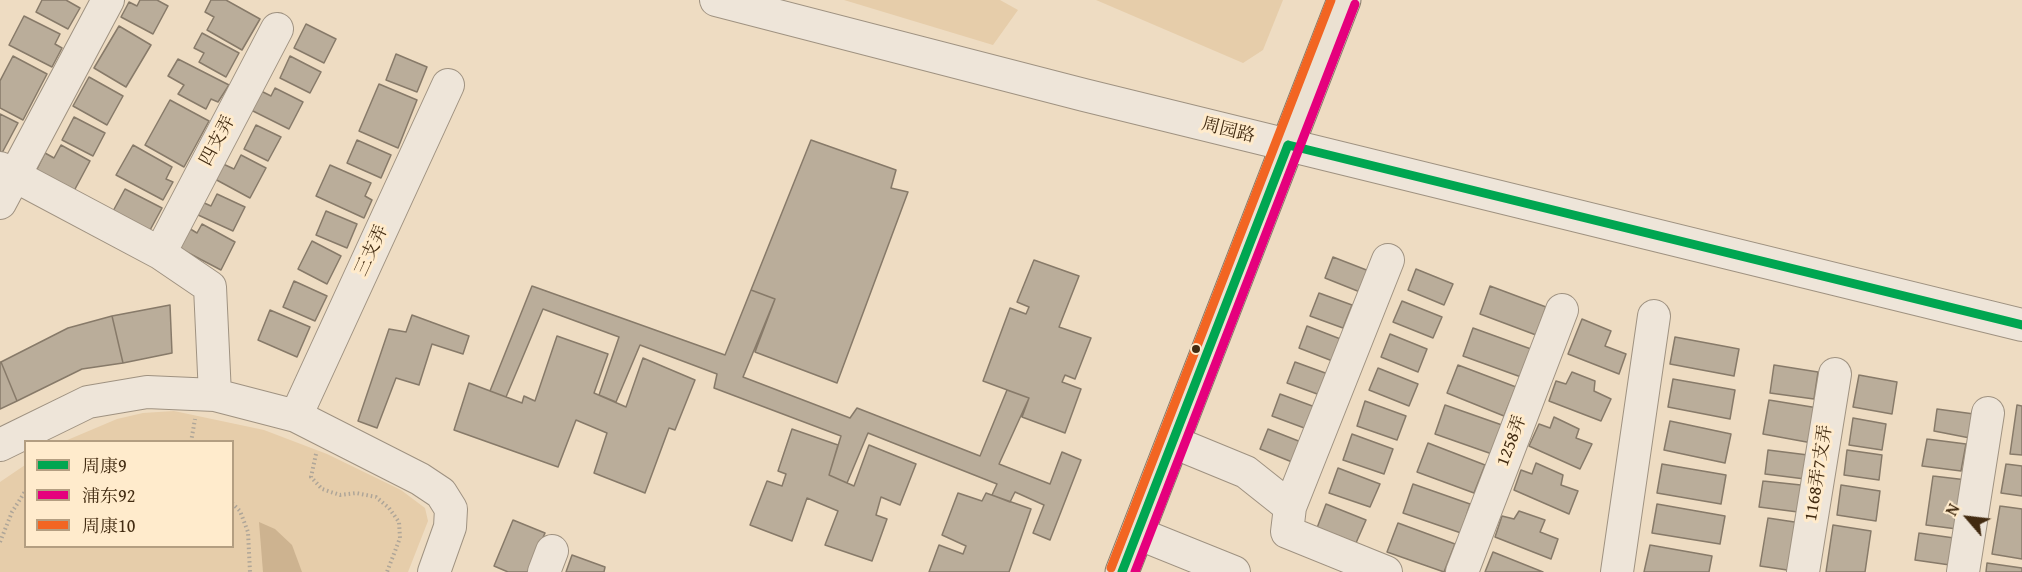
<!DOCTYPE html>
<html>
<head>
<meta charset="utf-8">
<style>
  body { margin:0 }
  #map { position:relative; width:2022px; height:572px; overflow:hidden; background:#eedcc2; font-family:"Gentium Book Plus","Noto Serif SC",serif }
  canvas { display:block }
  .legend { position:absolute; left:24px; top:440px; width:210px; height:108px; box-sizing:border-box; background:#ffebcc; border:2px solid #b39e81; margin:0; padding:8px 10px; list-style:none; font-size:18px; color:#422b11 }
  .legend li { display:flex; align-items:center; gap:12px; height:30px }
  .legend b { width:30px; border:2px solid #b39e81 }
  .north { position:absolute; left:1938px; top:488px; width:60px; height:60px; -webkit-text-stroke:4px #ffebcc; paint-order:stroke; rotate:298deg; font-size:16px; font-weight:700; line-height:24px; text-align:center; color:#422b11 }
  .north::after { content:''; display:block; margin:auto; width:21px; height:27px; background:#422b11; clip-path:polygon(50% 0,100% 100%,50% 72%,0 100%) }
</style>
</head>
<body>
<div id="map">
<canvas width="2022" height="572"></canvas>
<ul class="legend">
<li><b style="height:8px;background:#00a651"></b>周康9</li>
<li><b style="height:8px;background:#e5007d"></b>浦东92</li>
<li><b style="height:8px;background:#f26522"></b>周康10</li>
</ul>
<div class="north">N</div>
</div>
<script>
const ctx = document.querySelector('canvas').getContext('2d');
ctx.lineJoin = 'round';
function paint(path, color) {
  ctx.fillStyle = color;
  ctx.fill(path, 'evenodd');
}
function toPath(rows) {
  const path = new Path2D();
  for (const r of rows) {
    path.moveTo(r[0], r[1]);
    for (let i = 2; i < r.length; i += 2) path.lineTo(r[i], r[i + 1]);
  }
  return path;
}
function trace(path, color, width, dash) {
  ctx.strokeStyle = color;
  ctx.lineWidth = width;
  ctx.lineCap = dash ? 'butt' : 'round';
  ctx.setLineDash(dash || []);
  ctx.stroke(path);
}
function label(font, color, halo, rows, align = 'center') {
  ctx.font = font + ' "Gentium Book Plus","Noto Serif SC",serif';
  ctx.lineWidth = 6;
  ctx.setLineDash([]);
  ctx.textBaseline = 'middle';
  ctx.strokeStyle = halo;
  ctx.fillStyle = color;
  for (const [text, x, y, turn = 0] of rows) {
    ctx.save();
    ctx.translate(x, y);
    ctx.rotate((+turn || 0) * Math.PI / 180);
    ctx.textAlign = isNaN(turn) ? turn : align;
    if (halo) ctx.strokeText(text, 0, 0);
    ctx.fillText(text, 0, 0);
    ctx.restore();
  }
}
const green = toPath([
  [844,0,1000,0,1018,10,993,45],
  [1096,0,1283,0,1263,50,1243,63],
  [174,411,264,430,327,454,401,490,425,508,428,521,408,572,0,572,0,482,25,465,26,546,232,546,232,442,65,441,117,419,143,413]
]);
const water = toPath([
  [259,522,275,529,292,545,302,572,263,572]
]);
const building = toPath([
  [42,0,66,0,80,8,68,29,36,12,42,0],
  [140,0,157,0,168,6,153,34,121,17,129,2,137,6,140,0],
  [211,0,226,0,260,19,242,50,207,30,214,17,205,12,211,0],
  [24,16,60,34,55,44,62,48,52,67,9,45,24,16],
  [306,24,336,39,324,63,294,48,306,24],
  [119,26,151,45,126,87,94,68,119,26],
  [202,33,239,53,226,77,199,62,204,53,194,48,202,33],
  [396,54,427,67,417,92,386,80,396,54],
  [13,56,47,74,23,120,0,108,0,81,13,56],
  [290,56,321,72,310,93,280,78,290,56],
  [178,59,229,85,218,102,211,99,206,109,178,94,184,85,168,76,178,59],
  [89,77,123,96,107,125,73,106,89,77],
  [379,84,417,100,398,148,359,131,379,84],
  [275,88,303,102,289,129,251,110,261,91,271,96,275,88],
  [170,100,209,121,184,167,145,145,170,100],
  [0,114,18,123,2,153,0,151,0,114],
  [74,117,105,133,93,156,62,140,74,117],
  [256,125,281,137,268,161,244,149,256,125],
  [357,140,391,155,381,178,347,163,357,140],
  [811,140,896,170,891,188,908,192,837,383,755,352,775,299,751,290,811,140],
  [61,145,90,161,74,191,36,171,45,153,54,158,61,145],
  [133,145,172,167,166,179,173,182,163,200,116,175,133,145],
  [241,155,266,168,250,198,213,178,221,163,234,169,241,155],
  [330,165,371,183,365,196,372,200,364,218,316,196,330,165],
  [125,189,162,208,149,232,112,213,125,189],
  [217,194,245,207,233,231,196,214,202,202,211,206,217,194],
  [326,211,357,224,347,248,316,235,326,211],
  [202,224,235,242,221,270,177,247,187,227,197,233,202,224],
  [312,241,341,256,327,284,298,269,312,241],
  [1333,257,1369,271,1360,292,1325,278,1333,257],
  [1034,260,1079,276,1059,327,1091,338,1075,379,1065,375,1062,382,1081,389,1065,433,1022,417,1029,398,983,381,1010,308,1026,314,1029,307,1017,302,1034,260],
  [1416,269,1453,284,1444,305,1408,290,1416,269],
  [294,281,327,296,315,321,283,307,294,281],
  [532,286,725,355,751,290,775,299,743,377,850,418,857,408,980,456,1007,390,1029,398,999,464,1050,484,1062,452,1081,460,1050,540,1033,533,1044,505,1015,492,1010,502,992,495,997,484,868,433,847,483,829,475,841,436,714,388,717,374,640,345,616,402,599,395,619,337,543,309,506,397,490,391,532,286],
  [1490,286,1546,307,1536,335,1480,314,1490,286],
  [1319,293,1352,305,1343,328,1310,316,1319,293],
  [1402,301,1442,317,1433,338,1393,322,1402,301],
  [170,305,172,353,123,363,112,316,170,305],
  [270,310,310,327,297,357,258,340,270,310],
  [412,315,469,336,463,354,432,344,419,385,396,378,377,428,358,421,389,329,406,332,412,315],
  [112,316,123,363,82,369,17,401,1,362,68,328,112,316],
  [1582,319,1611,331,1605,346,1626,354,1619,374,1568,354,1582,319],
  [1307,326,1343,340,1335,362,1299,348,1307,326],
  [1473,328,1531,349,1521,377,1463,356,1473,328],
  [1390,334,1427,349,1418,372,1381,357,1390,334],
  [557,336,608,354,594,393,626,407,643,358,695,380,675,430,669,428,645,493,594,473,607,433,576,420,558,467,454,430,469,383,522,403,524,396,535,401,557,336],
  [1675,337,1739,349,1734,376,1670,364,1675,337],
  [1,362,17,401,0,409,0,362,1,362],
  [1295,362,1328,374,1320,395,1287,383,1295,362],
  [1458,365,1516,387,1504,416,1447,393,1458,365],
  [1774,365,1818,372,1814,399,1770,393,1774,365],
  [1378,368,1418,384,1409,406,1369,390,1378,368],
  [1572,372,1595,381,1594,391,1611,399,1601,421,1549,401,1556,381,1566,384,1572,372],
  [1859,375,1897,382,1892,414,1853,407,1859,375],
  [1673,379,1735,390,1730,419,1668,407,1673,379],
  [1280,394,1315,407,1307,429,1272,416,1280,394],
  [1769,400,1818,408,1812,443,1763,434,1769,400],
  [1365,401,1406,416,1397,440,1357,426,1365,401],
  [1445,405,1502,425,1492,454,1435,434,1445,405],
  [2017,405,2022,406,2022,455,2010,454,2017,405],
  [1937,409,1974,414,1970,438,1934,431,1937,409],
  [1554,417,1579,429,1576,438,1592,444,1580,469,1529,446,1539,424,1550,428,1554,417],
  [1853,418,1886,424,1882,450,1849,445,1853,418],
  [1670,421,1731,434,1725,463,1664,450,1670,421],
  [792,429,838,445,829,475,854,486,869,445,916,464,900,505,881,497,876,515,887,519,872,561,825,545,838,511,807,498,792,541,750,525,767,481,782,486,786,474,778,471,792,429],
  [1268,429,1301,442,1292,462,1260,449,1268,429],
  [1352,434,1393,449,1384,474,1343,460,1352,434],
  [1927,439,1966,444,1961,471,1922,466,1927,439],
  [1428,443,1485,465,1474,493,1417,472,1428,443],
  [1768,450,1808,455,1805,479,1765,474,1768,450],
  [1847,450,1882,455,1879,480,1844,475,1847,450],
  [1536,463,1563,475,1561,485,1578,491,1569,514,1514,490,1521,470,1532,474,1536,463],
  [1662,464,1726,475,1721,504,1657,493,1662,464],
  [2006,464,2022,466,2022,496,2001,493,2006,464],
  [1338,468,1380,484,1370,507,1329,493,1338,468],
  [1933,476,1967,480,1957,529,1926,525,1933,476],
  [1763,481,1801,485,1798,512,1759,507,1763,481],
  [1413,484,1470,504,1461,533,1403,513,1413,484],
  [1841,485,1880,491,1876,521,1837,515,1841,485],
  [958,493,982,501,986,493,1031,509,1009,572,929,572,939,545,963,554,966,546,942,535,958,493],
  [1326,504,1366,520,1356,543,1317,528,1326,504],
  [1657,504,1725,516,1720,544,1652,533,1657,504],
  [2000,506,2022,509,2022,559,1992,554,2000,506],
  [1519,511,1545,520,1540,532,1558,539,1551,559,1495,537,1502,516,1514,519,1519,511],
  [1768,518,1801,523,1794,571,1760,566,1768,518],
  [513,520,545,533,528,572,508,572,494,566,513,520],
  [1398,523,1455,544,1444,572,1387,552,1398,523],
  [1833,525,1871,531,1865,572,1826,572,1833,525],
  [1919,533,1954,538,1950,565,1915,560,1919,533],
  [1650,545,1712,556,1709,572,1644,572,1650,545],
  [1493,552,1543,572,1485,572,1493,552],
  [572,555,605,567,604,572,566,572,572,555],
  [1987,563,2022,568,2022,572,1986,572,1987,563]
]);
const path = toPath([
  [191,442,195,419],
  [316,454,311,477,322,489,340,495,356,493,376,497,389,508,399,522,400,538,387,572],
  [232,503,240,511,248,532,250,572],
  [0,542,12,512,26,490]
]);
const minor = toPath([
  [716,0,1084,95,2022,325],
  [0,168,160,253,210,287,215,395],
  [0,203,108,0],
  [160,253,277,29],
  [296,416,448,85],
  [1173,442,1246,472,1290,507,1287,532,1386,572],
  [0,445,88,402,147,392,215,395,296,416,420,479,441,493,451,509,450,527,434,572],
  [1290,507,1388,260],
  [1137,533,1234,572],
  [544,572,552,551],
  [1462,572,1562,310],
  [1617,572,1654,316],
  [1803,572,1835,374],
  [1963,572,1988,413]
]);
const major = toPath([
  [1122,572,1344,0]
]);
const bus1 = toPath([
  [1288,145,2022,325],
  [1122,572,1288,145]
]);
const bus2 = toPath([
  [1135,572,1355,4]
]);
const bus3 = toPath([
  [1111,568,1331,0]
]);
const markers = [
  [1196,349,5,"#422b11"]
];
const streetNames = [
  ["周园路",1228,131,14],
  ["四支弄",218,141,-62],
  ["三支弄",372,251,-65],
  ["1258弄",1512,441,-69],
  ["1168弄7支弄",1819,473,-81]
];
paint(green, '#e6cdaa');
paint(water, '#cdb390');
paint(building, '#baad9a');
trace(building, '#877a69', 1.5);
trace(minor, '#9f9281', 34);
trace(major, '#877a69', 35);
trace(path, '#aea598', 4, [1.5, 3]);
trace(minor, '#eee5d9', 32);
trace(major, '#ebe1d2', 33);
trace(bus1, '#00a651', 9);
trace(bus2, '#e5007d', 9);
trace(bus3, '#f26522', 9);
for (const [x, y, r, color] of markers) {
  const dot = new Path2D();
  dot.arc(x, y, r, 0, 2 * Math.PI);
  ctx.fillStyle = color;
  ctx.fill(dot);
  trace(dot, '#ffebcc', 2);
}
label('18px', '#422b11', '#ffebcc', streetNames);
</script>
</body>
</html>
